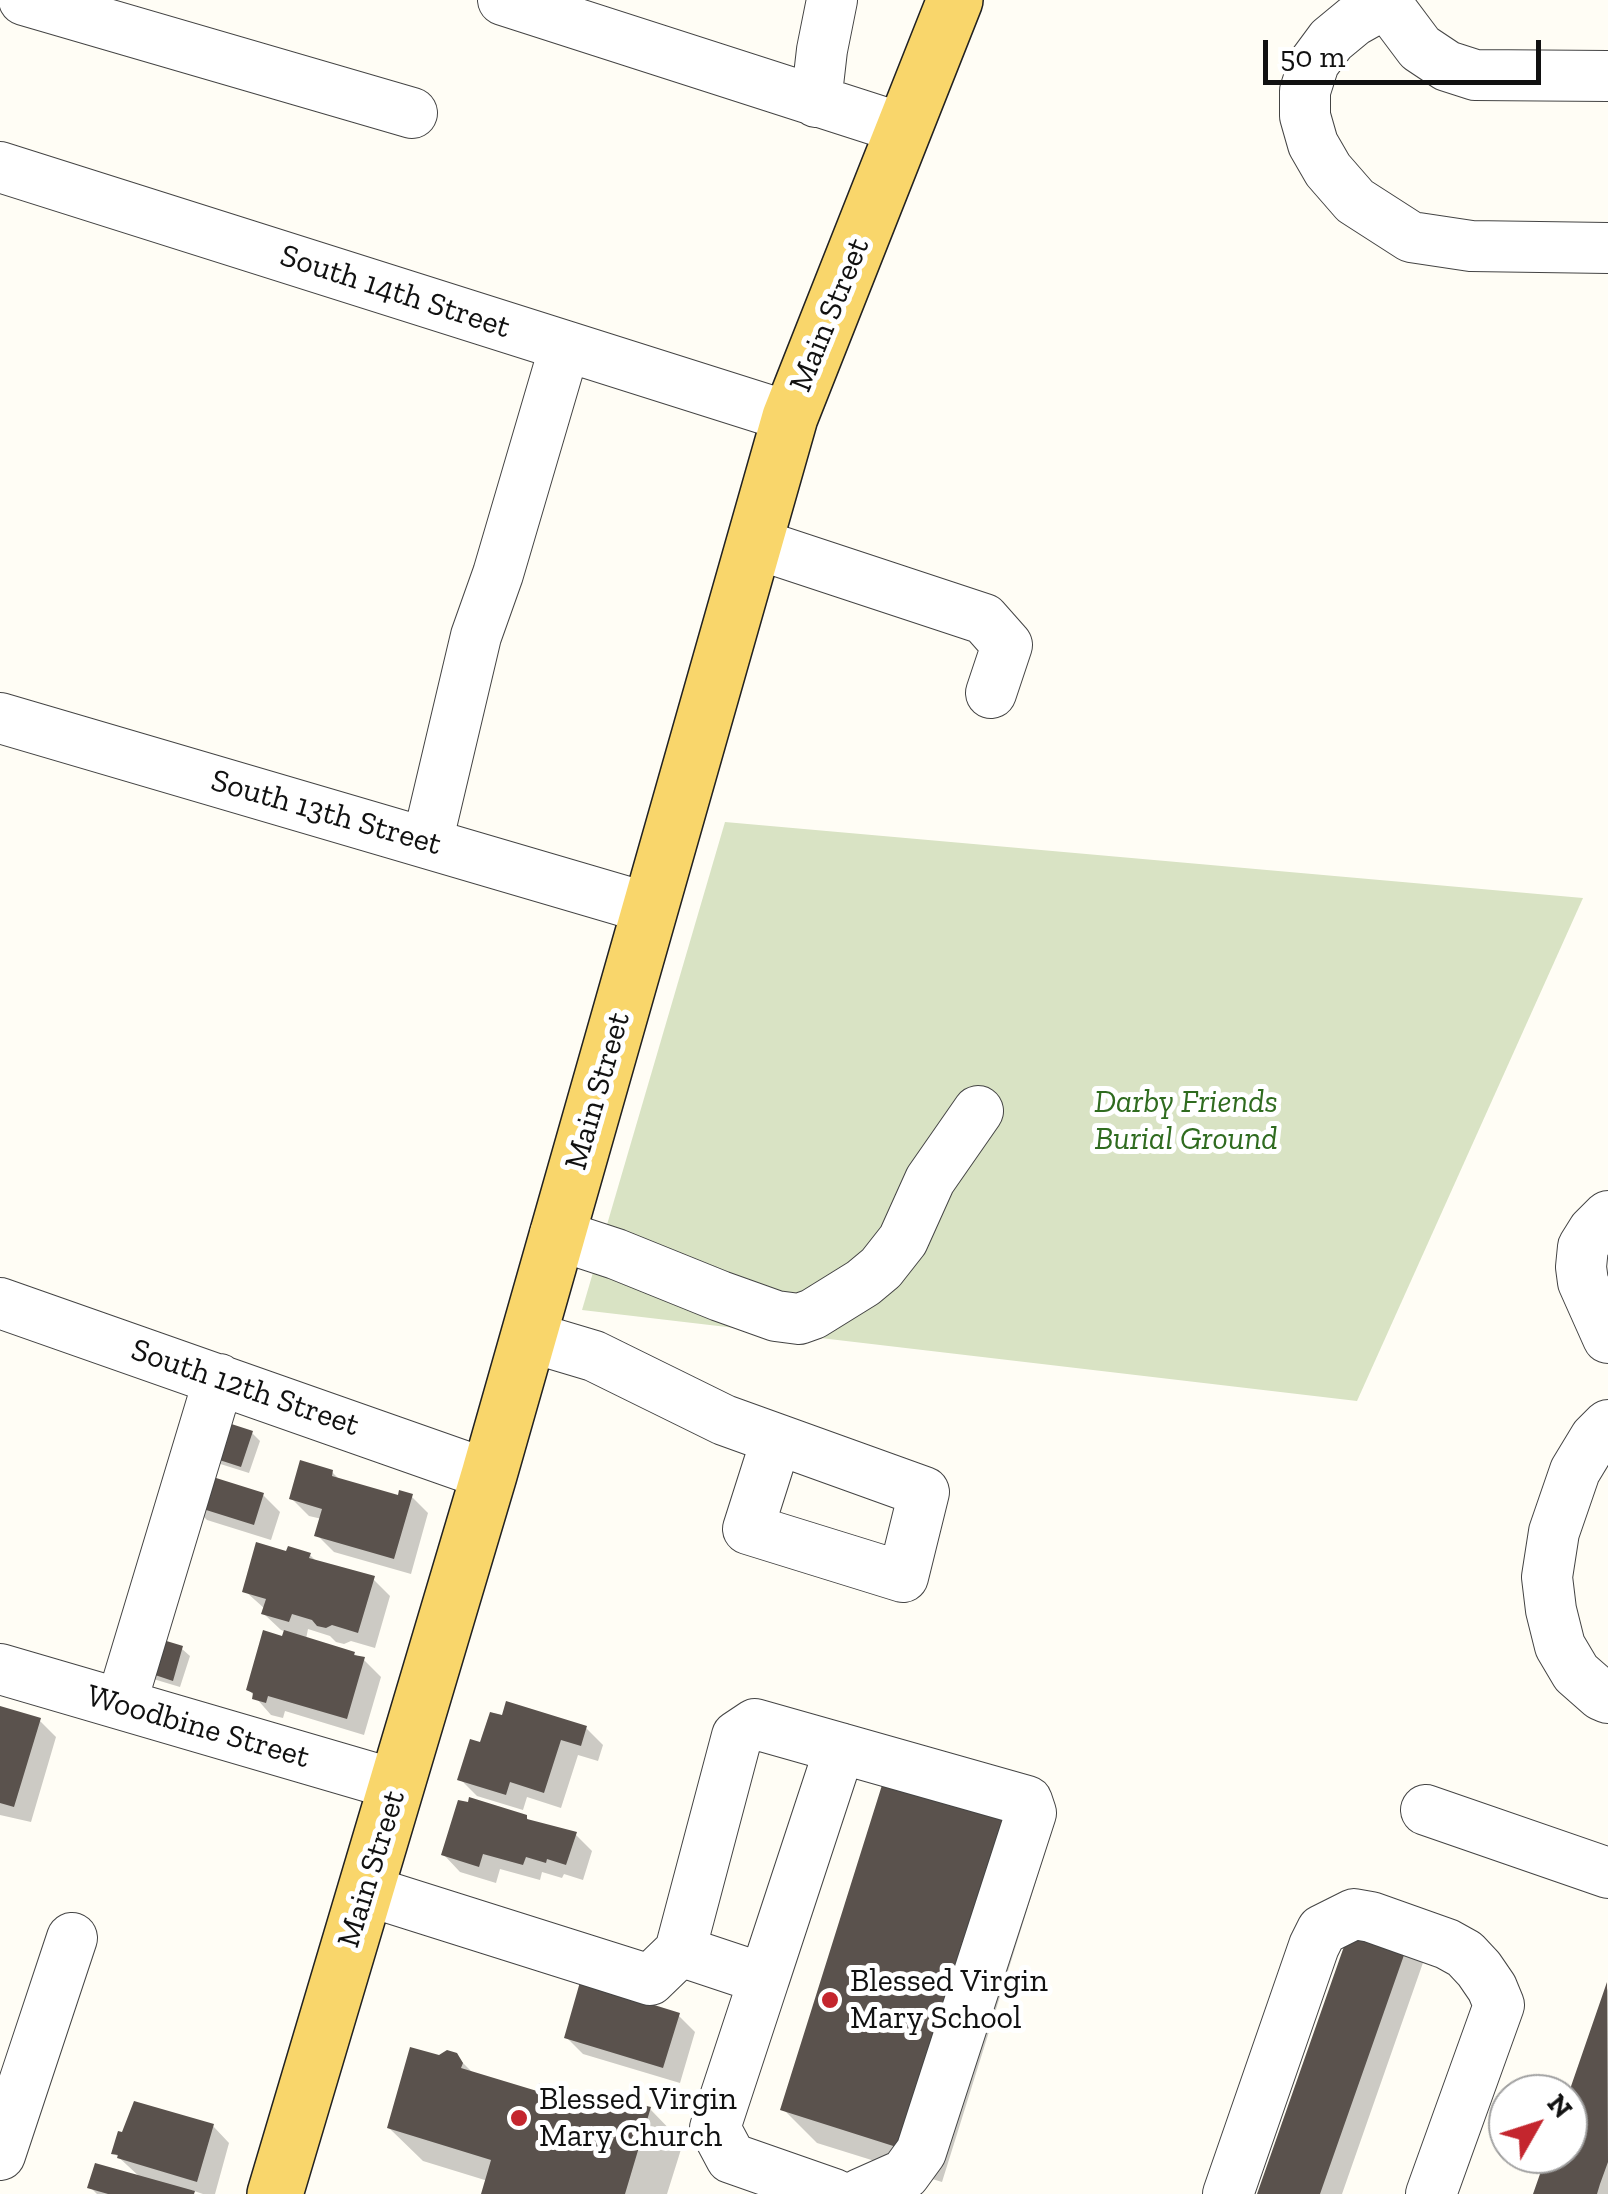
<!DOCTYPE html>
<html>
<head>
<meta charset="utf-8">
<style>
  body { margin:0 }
  #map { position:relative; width:1608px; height:2194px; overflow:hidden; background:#fffdf5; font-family:"Zilla Slab",serif }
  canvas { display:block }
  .north { position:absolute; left:1488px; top:2074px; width:100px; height:100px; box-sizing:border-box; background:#fff; border:2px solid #a0a0a0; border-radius:50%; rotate:51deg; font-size:28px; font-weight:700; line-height:40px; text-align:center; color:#111 }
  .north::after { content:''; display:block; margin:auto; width:35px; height:45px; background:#c4262e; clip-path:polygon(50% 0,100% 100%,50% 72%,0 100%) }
  .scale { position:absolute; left:1263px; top:40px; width:278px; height:45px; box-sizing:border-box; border:5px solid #111; border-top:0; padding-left:12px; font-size:30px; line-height:35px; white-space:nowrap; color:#111; -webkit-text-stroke:8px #fff; paint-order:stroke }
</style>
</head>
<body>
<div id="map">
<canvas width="1608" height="2194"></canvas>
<div class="north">N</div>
<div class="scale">50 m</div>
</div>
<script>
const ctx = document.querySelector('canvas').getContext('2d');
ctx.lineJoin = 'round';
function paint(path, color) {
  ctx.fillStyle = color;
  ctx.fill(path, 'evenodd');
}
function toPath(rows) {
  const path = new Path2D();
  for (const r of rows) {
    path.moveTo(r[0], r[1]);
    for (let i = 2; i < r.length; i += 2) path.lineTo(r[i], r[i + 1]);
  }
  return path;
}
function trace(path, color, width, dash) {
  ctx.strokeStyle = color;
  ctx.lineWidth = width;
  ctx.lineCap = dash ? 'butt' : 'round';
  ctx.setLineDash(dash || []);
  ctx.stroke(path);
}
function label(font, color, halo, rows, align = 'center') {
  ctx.font = font + ' "Zilla Slab",serif';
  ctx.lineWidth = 10;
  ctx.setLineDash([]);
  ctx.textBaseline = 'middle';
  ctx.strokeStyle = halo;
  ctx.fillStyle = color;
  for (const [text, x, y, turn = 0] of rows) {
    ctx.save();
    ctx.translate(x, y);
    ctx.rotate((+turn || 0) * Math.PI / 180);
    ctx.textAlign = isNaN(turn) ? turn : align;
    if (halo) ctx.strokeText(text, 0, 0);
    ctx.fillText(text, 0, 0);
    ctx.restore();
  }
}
const cemetery = toPath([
  [725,822,1583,898,1357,1401,582,1310]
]);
const shadow = toPath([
  [252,1433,260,1441,249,1473,214,1462],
  [332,1472,341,1481,400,1498,411,1496,428,1513,411,1574,334,1552,317,1535,322,1519,309,1516,292,1499],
  [263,1495,280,1512,271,1540,207,1520,190,1503],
  [288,1554,310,1555,317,1562,373,1579,390,1596,375,1648,351,1641,344,1644,336,1642,330,1636,308,1629,306,1639,354,1654,364,1660,381,1677,364,1735,285,1711,283,1718,271,1715,249,1690,284,1639,286,1632,281,1630,264,1614,265,1609,245,1591],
  [182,1649,190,1656,180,1687,150,1678],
  [0,1708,39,1720,56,1737,31,1822,0,1815],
  [586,1728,603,1745,598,1761,578,1755,561,1808,527,1797,523,1810,477,1796,460,1779],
  [1015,1809,1048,1843,942,2182,817,2143,783,2109],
  [526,1817,531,1823,575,1834,592,1851,583,1880,564,1874,562,1878,542,1872,540,1880,500,1869,496,1883,460,1872,444,1855],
  [1356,1921,1425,1957,1342,2194,1259,2194],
  [1608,1988,1608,2194,1536,2194,1550,2154,1568,2154,1568,2103],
  [678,2015,695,2032,680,2083,583,2054,566,2037],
  [456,2056,475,2075,539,2094,650,2109,683,2143,667,2194,484,2194,488,2181,423,2161,389,2128,439,2058],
  [213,2126,229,2143,215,2194,203,2194,191,2190,194,2194,97,2194,90,2187,141,2178,114,2153]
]);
const building = toPath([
  [216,1419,253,1431,241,1467,204,1455],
  [300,1460,333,1470,332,1476,398,1495,399,1490,413,1494,394,1559,314,1536,322,1509,289,1499],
  [197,1472,264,1493,254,1525,187,1504],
  [256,1542,286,1551,288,1546,311,1553,309,1558,375,1576,358,1633,332,1625,326,1628,317,1626,312,1620,292,1614,289,1622,261,1614,266,1599,242,1592],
  [263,1630,282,1636,284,1630,355,1652,354,1655,365,1657,347,1719,268,1696,266,1703,252,1699,253,1693,246,1690],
  [150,1636,183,1646,173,1681,140,1670],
  [506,1701,587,1726,581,1746,561,1740,544,1793,510,1782,506,1795,457,1780,470,1739,480,1742,490,1712,502,1715],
  [0,1706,41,1718,14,1807,0,1803],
  [888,1766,1016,1807,909,2151,780,2110],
  [469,1797,527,1815,527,1819,577,1832,566,1865,547,1859,546,1863,526,1857,523,1865,483,1854,479,1867,441,1855,458,1800,468,1802],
  [1354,1918,1410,1938,1320,2194,1257,2194],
  [580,1982,680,2013,663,2068,564,2038],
  [1607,1982,1608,2162,1600,2184,1597,2194,1533,2194,1547,2154,1568,2154,1568,2095],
  [410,2047,439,2055,447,2050,457,2053,463,2063,461,2068,537,2091,539,2083,604,2102,605,2096,651,2107,625,2194,481,2194,491,2160,387,2128],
  [134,2101,214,2124,197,2182,117,2158,118,2155,111,2154,118,2131,122,2132],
  [95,2163,195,2191,194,2194,108,2194,87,2188]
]);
const minor = toPath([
  [24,0,412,113],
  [503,0,904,129],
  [1384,0,1420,48,1447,66,1475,75,1608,76],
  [1386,3,1354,21,1331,40,1314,63,1305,91,1305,116,1313,144,1328,170,1355,201,1411,237,1471,246,1608,248],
  [816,102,822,50,832,0],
  [0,167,790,417],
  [754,543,984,619,1007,645,991,693],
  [0,718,651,909],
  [427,843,476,636,498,574,565,346],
  [1608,1216,1593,1231,1583,1247,1581,1267,1583,1282,1608,1338],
  [555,1234,616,1254,720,1296,776,1316,799,1319,813,1314,863,1283,881,1268,903,1240,930,1180,978,1111],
  [0,1303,489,1475],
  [527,1336,594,1356,724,1420,924,1492,903,1577,748,1529,776,1441],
  [1608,1425,1595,1438,1575,1471,1554,1532,1547,1577,1551,1610,1560,1646,1576,1673,1601,1695,1608,1698],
  [0,1669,397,1785],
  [121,1704,219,1379],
  [1426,1810,1608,1873],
  [365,1890,650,1980,680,1951,764,1979,715,2128,731,2158,834,2194],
  [680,1951,737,1736,755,1724,1027,1801,1031,1813,921,2152,905,2174,860,2194],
  [764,1979,840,1748],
  [0,2155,72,1938],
  [1228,2194,1314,1946,1322,1930,1354,1914,1371,1917,1447,1944,1465,1954,1479,1969,1492,1988,1499,2005,1431,2194]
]);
const major = toPath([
  [275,2194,489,1475,790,417,955,0]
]);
const markers = [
  [830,2000,10,"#c4262e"],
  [519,2118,10,"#c4262e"]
];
const streetNames = [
  ["South 14th Street",395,292,18],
  ["Main Street",830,315,-68],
  ["South 13th Street",326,813,16],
  ["Main Street",598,1091,-74],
  ["South 12th Street",245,1388,19],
  ["Woodbine Street",198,1727,16],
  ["Main Street",372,1869,-73]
];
const parkNames = [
  ["Darby Friends",1186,1103],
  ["Burial Ground",1186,1140]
];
const poiNames = [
  ["Blessed Virgin",850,1982],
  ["Mary School",850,2019],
  ["Blessed Virgin",539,2100],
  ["Mary Church",539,2137]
];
paint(cemetery, '#d9e3c4');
paint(shadow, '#0003');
paint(building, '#5a524d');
trace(minor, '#444', 52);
trace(major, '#222', 58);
trace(minor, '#fff', 50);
trace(major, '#f9d66b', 55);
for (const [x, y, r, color] of markers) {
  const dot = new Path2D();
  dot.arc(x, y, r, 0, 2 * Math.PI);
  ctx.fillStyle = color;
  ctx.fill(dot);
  trace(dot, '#fff', 4);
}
label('32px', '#111', '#fff', streetNames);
label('italic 32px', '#2f6b1f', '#fff', parkNames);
label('32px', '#111', '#fff', poiNames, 'left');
</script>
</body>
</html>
